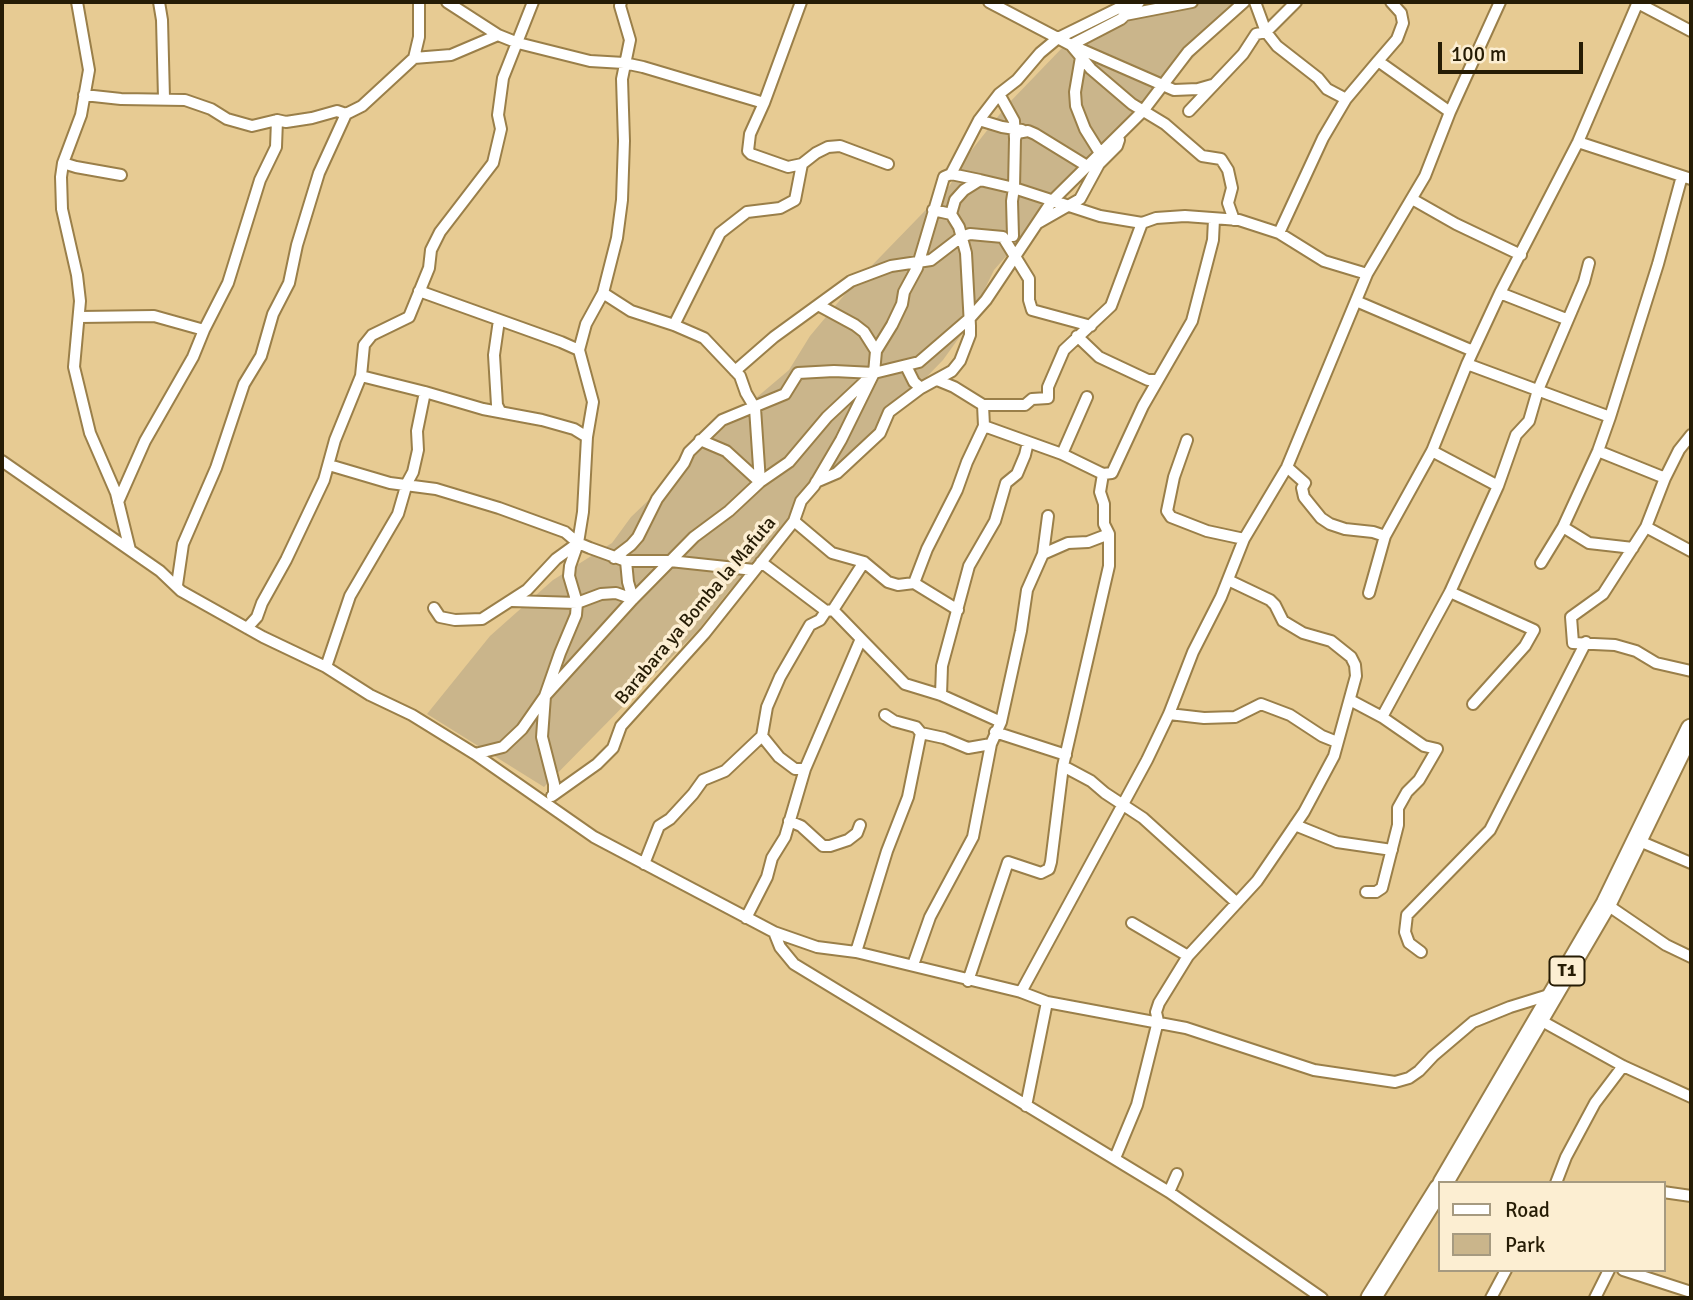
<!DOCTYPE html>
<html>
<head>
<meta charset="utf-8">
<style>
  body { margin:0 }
  #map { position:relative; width:1693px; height:1300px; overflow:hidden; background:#e7cb93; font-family:Signika,sans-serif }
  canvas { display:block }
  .frame { position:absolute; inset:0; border:4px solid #261c05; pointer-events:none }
  .legend { position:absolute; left:1438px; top:1181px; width:228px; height:91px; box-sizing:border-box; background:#fceed2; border:2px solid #a69a80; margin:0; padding:9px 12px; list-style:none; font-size:21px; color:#261c05 }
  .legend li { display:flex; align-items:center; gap:14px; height:35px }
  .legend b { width:35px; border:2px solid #a69a80 }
  .scale { position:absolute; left:1438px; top:42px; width:145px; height:32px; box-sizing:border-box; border:4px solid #261c05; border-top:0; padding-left:9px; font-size:21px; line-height:24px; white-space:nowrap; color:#261c05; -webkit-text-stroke:5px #fceed2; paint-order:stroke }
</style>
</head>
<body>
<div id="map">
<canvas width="1693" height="1300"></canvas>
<div class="frame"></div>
<ul class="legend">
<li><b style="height:9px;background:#fff"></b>Road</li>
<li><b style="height:19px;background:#cab58b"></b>Park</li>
</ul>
<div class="scale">100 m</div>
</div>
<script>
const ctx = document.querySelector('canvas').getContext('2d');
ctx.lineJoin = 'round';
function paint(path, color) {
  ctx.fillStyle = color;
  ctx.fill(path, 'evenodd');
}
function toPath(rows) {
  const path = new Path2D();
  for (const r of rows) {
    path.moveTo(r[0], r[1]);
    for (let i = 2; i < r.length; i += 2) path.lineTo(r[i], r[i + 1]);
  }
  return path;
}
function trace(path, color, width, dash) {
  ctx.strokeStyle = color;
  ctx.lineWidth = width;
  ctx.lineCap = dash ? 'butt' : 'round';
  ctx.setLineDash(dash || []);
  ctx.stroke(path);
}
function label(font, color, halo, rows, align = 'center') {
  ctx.font = font + ' Signika,sans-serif';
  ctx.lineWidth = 7;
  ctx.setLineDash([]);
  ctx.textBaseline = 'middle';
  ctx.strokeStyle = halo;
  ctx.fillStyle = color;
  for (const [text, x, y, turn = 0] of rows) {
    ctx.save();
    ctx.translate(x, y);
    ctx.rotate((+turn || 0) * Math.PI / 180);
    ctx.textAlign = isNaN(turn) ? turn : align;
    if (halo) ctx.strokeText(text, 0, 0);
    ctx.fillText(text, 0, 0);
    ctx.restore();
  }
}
const green = toPath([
  [1128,2,1247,2,1060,195,994,270,966,328,943,360,799,509,764,555,729,591,699,629,544,787,427,714,490,636,553,580,612,543,631,517,750,403,789,370,810,336,851,287,950,185,967,156,1007,105,1063,47,1119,14]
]);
const street = toPath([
  [77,2,89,70,81,115,63,163,61,177,62,209,77,275,80,301,74,367,90,433,116,493,130,550],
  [159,2,162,20,164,98],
  [447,2,498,35,518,43,590,61,624,63,643,67,764,103],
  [801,2,764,103,750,134,748,151,751,154,788,167,802,164,816,153,828,147,840,146,888,164],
  [989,2,1071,45,1174,90,1198,89,1212,85],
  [1255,2,1266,32,1277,46,1318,78,1327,89,1346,99],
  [1391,2,1401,13,1403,23,1397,39,1378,61,1450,112],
  [1636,2,1691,31],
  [1125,15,1192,2],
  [1071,45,1091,69,1132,104,1165,124,1202,156,1221,159,1228,170,1232,188,1228,203,1234,220],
  [1071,45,1121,19,1139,2],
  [1081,57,1075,92,1076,106,1085,129,1100,153],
  [414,58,451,55,498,35],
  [999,94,1014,121,1015,139],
  [84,95,121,99,185,100,211,109,227,119,252,126,277,120,286,122,312,118,337,111,346,114,362,106,414,58,419,37,419,2],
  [1189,111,1243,54,1256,34,1266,32,1296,2],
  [979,120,1002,127,1022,130],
  [1578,142,1691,179],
  [63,163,76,167,121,175],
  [951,174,979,120,999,94,1017,80,1040,53,1058,38,1131,2],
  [1412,199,1456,224,1521,255],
  [951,214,955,200,964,190,980,180],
  [1038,223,1080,199,1099,164,1117,146,1119,140],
  [1279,233,1323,138,1346,99,1378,61],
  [1013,236,1012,201,1014,188,1015,139,1017,133,1028,131,1035,134,1087,166],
  [419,291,561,342,579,350],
  [603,293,631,311,674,325,704,338,740,376,746,393,755,408,760,482],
  [1500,293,1566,319],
  [1356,301,1473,351],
  [820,306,855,325,864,332,876,351],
  [80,317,154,316,204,330,193,357,145,441,118,502],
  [499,320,494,355,497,405,500,411],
  [674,325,720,233,747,212,780,208,795,200,802,164],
  [204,330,228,283,260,180,276,147,277,120],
  [1077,336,1099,357,1148,380,1158,380],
  [1467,364,1610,417],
  [906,366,914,382,921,388],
  [735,371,774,337,851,281,891,266,931,260,961,237,970,234,1003,237,1029,279,1029,300,1032,310,1091,326],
  [361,376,425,392],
  [937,380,954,387,983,405,984,426,1062,454,1103,474,1100,492,1104,504,1104,524,1109,534,1109,566,1063,766,1051,862,1049,869,1041,873,1008,862,968,981],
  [983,405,1025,405,1032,399,1048,398,1048,387,1064,350,1111,306,1142,223],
  [1691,435,1679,450,1665,478,1646,527,1603,594,1571,617,1573,643,1615,645,1636,651,1656,663,1691,671],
  [700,440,726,451,760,482],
  [1187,440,1174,477,1167,511,1171,517,1207,531,1244,539],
  [1432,451,1498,486],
  [1598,451,1665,478],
  [1062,454,1087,397],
  [2,461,160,571,181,591,263,637,326,667,370,695,412,715,475,754,594,837,774,932,817,947,856,952,1021,992,1047,1002,1186,1028,1314,1070,1395,1082,1409,1078,1419,1071,1433,1056,1473,1022,1510,1007,1552,994],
  [329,465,390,483,436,489,499,508,565,532,578,543,590,548,626,561,670,561,754,570],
  [1287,467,1305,483,1302,488,1304,497,1321,518,1330,524,1345,529,1373,532,1385,536],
  [1103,474,1112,473,1143,406,1192,321,1213,240,1214,219],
  [816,482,837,473,880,433,889,412,921,388,952,371,960,361,970,335,970,326,966,253,959,227,951,214,933,210],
  [794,521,832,553,864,562,888,582,898,585,914,583,958,610],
  [1563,527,1589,543,1633,548],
  [1646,527,1691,551],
  [1043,554,1048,516],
  [614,558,631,545,638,537,657,499,684,463,689,452,722,420,785,394,798,373,834,371,874,373],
  [626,561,628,582,633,599],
  [761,562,826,611,833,610,905,684,941,695,1001,722],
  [1541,563,1563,527,1598,451,1610,417,1658,264,1682,176],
  [914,583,927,549,957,490,967,462,984,426],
  [177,585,183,544,216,468,244,384,261,356,273,314,289,283,297,245,319,173,346,114],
  [1450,592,1534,630,1525,646,1473,704],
  [1369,593,1385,536,1432,451,1467,364,1500,293,1578,142,1638,2],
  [512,601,577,603,601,594,616,593,633,599],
  [434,608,440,617,455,620,482,619,527,590,556,559,578,543],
  [833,610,864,562],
  [247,628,257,617,262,603,286,560,324,480,335,440,361,376,364,345,372,335,409,317,429,268,431,250,440,232,493,163,501,129,498,115,503,78,533,2],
  [326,667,350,596,398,514,407,483,413,472,418,450,417,431,425,392,483,409,542,420,574,429,587,437],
  [941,695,942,666,969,566,995,521,1006,483,1017,474,1025,455,1028,442],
  [1350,700,1382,717,1424,746,1437,749,1419,780,1407,792,1398,808,1398,825,1382,888,1376,892,1366,892],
  [1169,714,1204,718,1235,717,1261,704,1290,715,1322,736,1337,742],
  [885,715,894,721,916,727,921,733,944,738,968,748,991,744],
  [1382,717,1450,592,1498,486,1516,435,1529,421,1538,390,1584,282,1589,263],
  [995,732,1066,755],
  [762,736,779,757,795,769,805,769],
  [475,754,503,747,522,729,545,696,560,653,576,615,577,603,569,576,570,566,578,543,583,512,587,437,593,402,579,350,586,324,603,293,617,238,622,200,624,141,622,79,630,40,620,6,621,2],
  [1063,766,1091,781,1105,793,1143,818,1237,903],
  [554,793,554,784,542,737,545,696,633,599,694,537,729,511,760,482,789,462,827,417,874,373,876,351,892,325,902,304,904,292,917,268,944,177,951,174,980,180,1014,188,1100,216,1142,223,1156,218,1185,216,1239,220,1279,233,1324,261,1367,274],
  [552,796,597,764,613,748,621,726,705,633,794,521,801,501,814,486,841,440,874,373,919,362,970,318,986,300,1052,201,1143,111,1188,52,1244,2],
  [789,821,801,826,823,846,830,846,848,840,857,833,860,825],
  [1295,825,1337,842,1392,850],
  [1637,840,1691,863],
  [644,864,659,826,670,819,693,794,703,780,725,771,762,736,767,707,780,677,810,625,820,620,826,611],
  [1606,904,1666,945,1691,957],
  [746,918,767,877,772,858,785,837,805,769,860,641],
  [1132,923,1188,956],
  [774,932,780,947,794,964,1169,1192,1322,1298],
  [856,952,887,851,908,797,921,733],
  [1421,952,1409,943,1405,932,1407,915,1490,830,1586,642],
  [913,965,930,917,973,837,991,744,1001,722,1021,631,1027,590,1043,554,1068,543,1088,542,1109,534],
  [1021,992,1147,760,1169,714,1193,652,1221,597,1244,539,1287,467,1367,274,1425,176,1450,112,1500,2],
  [1540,1020,1623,1066,1691,1097],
  [1026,1106,1047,1002],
  [1115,1158,1137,1105,1158,1021,1156,1012,1159,1003,1188,956,1257,881,1304,812,1334,756,1356,676,1355,665,1351,657,1331,641,1303,633,1283,621,1275,605,1270,600,1228,580],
  [1556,1183,1566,1157,1595,1103,1623,1066],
  [1169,1192,1177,1174],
  [1663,1192,1691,1196],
  [1623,1270,1691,1292],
  [1491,1298,1506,1270],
  [1595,1298,1609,1270]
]);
const highway = toPath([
  [1443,1183,1606,904,1691,729],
  [1371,1298,1439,1189]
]);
const shields = [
  [1567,971,35]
];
const shieldNames = [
  ["T1",1567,971]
];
const streetNames = [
  ["Barabara ya Bomba la Mafuta",696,611,-50]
];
paint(green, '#cab58b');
trace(street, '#9a7f49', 14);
trace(highway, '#9a7f49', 23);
trace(street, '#fff', 10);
trace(highway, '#fff', 19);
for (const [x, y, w] of shields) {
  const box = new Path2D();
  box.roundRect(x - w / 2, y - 14.5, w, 29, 5);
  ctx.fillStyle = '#fceed2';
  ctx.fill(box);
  trace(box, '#261c05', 2);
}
label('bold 18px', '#261c05', null, shieldNames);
label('19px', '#261c05', '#fceed2', streetNames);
</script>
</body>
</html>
